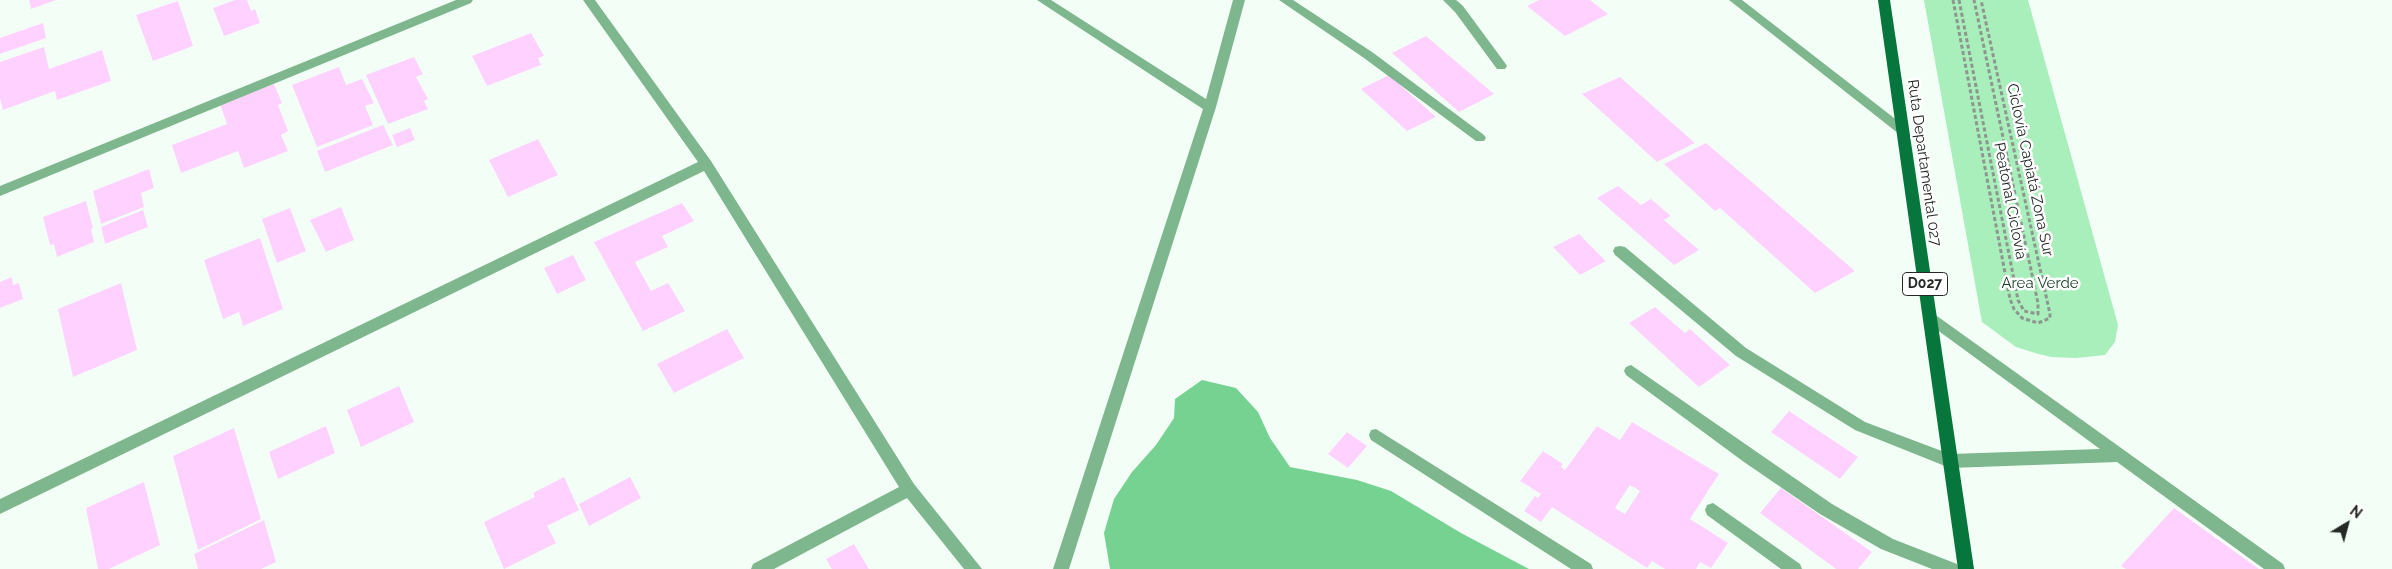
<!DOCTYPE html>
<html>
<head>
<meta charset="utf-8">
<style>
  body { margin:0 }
  #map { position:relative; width:2392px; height:569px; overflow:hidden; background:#f3fff6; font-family:Raleway,sans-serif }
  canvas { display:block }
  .north { position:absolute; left:2322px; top:499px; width:50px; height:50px; -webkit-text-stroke:4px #fff; paint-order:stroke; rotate:37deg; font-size:14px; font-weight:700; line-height:20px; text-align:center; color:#242925 }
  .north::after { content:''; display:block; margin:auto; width:18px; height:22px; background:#242925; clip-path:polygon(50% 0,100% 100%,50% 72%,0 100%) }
</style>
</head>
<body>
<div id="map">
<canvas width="2392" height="569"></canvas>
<div class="north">N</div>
</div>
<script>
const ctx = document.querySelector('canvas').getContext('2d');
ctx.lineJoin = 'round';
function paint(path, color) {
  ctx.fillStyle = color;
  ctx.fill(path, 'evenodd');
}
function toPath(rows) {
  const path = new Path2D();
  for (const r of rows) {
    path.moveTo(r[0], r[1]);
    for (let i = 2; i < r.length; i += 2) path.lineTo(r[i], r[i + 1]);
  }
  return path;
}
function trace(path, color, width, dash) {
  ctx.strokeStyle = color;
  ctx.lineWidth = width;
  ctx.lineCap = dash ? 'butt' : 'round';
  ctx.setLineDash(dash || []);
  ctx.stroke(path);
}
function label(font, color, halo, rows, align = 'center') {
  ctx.font = font + ' Raleway,sans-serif';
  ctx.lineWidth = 5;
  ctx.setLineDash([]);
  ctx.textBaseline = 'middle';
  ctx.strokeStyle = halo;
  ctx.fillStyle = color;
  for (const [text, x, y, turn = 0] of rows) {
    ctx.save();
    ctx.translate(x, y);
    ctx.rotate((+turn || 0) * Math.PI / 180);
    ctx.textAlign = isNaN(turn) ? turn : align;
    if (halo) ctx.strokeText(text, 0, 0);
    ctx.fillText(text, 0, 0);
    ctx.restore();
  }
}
const green = toPath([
  [1924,0,2028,0,2118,325,2115,342,2105,355,2076,358,2051,357,2035,353,2016,347,1982,322]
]);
const forest = toPath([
  [1202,380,1236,388,1258,412,1270,438,1290,467,1357,480,1391,491,1461,533,1529,569,1110,569,1104,533,1114,499,1132,472,1156,445,1174,418,1175,399]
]);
const building = toPath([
  [29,0,56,0,31,9],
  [235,0,247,0,251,11,255,9,260,23,224,36,213,8],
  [1539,0,1590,0,1608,14,1565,36,1527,6],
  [178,1,193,46,153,61,136,15],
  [43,23,46,38,0,54,0,38],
  [531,33,544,56,538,58,541,65,487,86,472,56],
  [1426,36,1494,94,1459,112,1392,53],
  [44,47,49,69,102,50,111,81,57,100,55,91,3,110,0,98,0,62],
  [414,57,423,74,416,77,428,99,424,101,428,109,388,124,366,75],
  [339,67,346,85,362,79,374,103,365,106,373,125,317,147,292,85],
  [1389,75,1436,117,1407,131,1361,89],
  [1620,77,1695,143,1657,162,1582,94],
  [274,84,282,103,278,105,288,131,281,135,288,151,244,168,238,151,181,173,172,145,227,124,220,104],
  [383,125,393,145,325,172,317,151],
  [410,128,415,140,397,147,392,135],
  [538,139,558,175,508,197,489,160],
  [1706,143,1759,188,1855,271,1815,293,1720,208,1715,211,1664,164],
  [149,169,154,188,141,193,144,207,101,224,93,191],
  [1618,186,1641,205,1651,199,1671,216,1664,220,1699,250,1674,265,1597,198],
  [86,201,93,228,91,229,94,242,57,257,54,244,50,245,43,217],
  [682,203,694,221,662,236,668,247,635,262,651,291,668,283,685,311,643,331,594,242],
  [341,207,354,240,326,252,310,220],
  [290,208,306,251,277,263,262,219],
  [143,210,148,227,105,244,101,227],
  [1579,234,1606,261,1580,275,1553,247],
  [260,238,283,309,243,326,239,312,223,319,204,260],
  [573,255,586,280,557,294,544,268],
  [12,277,13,285,19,283,23,299,0,308,0,282],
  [121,283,137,350,73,377,58,309],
  [1655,307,1685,333,1690,329,1730,365,1699,387,1629,323],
  [727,329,744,358,674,393,657,364],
  [399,386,414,422,361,447,347,410],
  [1789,411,1858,457,1840,479,1771,432],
  [1632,422,1719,474,1690,519,1728,543,1711,568,1700,562,1696,569,1665,569,1652,561,1647,568,1552,507,1541,522,1524,511,1535,496,1538,498,1541,494,1520,481,1543,451,1563,464,1561,467,1565,470,1597,426,1620,440],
  [1630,485,1640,491,1625,514,1615,508],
  [326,426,335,453,278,479,269,452],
  [234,428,261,519,198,550,173,456],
  [1347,432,1367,446,1348,468,1328,454],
  [564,477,579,510,547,526,556,543,504,569,484,522,535,497,533,493],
  [630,477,641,498,589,526,579,504],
  [144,482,160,545,109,569,98,569,86,508],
  [1781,488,1872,552,1858,569,1836,569,1760,513],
  [2174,508,2259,569,2126,569,2121,566],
  [264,520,276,562,261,569,198,569,194,554],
  [854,544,869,569,832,569,826,559]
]);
const path = toPath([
  [1953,0,2010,299,2014,309,2022,318,2038,323,2050,318,2050,314,1981,0],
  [1959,0,2018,300,2024,311,2038,314,2038,303,1974,0]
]);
const service = toPath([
  [1279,0,1293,0,1372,52,1484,135,1486,138,1484,141,1476,141,1364,58,1279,0],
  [1443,0,1456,0,1463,6,1505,63,1507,66,1505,69,1497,69,1455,12,1443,0],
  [1729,0,1742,0,1907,128,1909,131,1907,134,1899,134,1729,0],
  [1620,246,1625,247,1746,348,1865,422,1955,456,1958,461,1955,466,1950,468,1855,430,1736,356,1615,255,1613,251,1615,247,1620,246],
  [1631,365,1832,504,1893,539,1957,564,1959,569,1932,569,1881,549,1820,514,1744,462,1626,375,1624,371,1626,367,1631,365],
  [1376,429,1591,564,1593,569,1571,569,1371,440,1369,435,1371,430,1376,429],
  [1713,503,1800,564,1802,569,1781,569,1707,515,1705,510,1707,505,1713,503]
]);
const minor = toPath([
  [456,0,473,0,471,3,0,196,0,186,456,0],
  [583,0,595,0,711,161,914,484,982,569,964,569,907,498,774,569,751,569,753,564,899,487,704,171,0,514,0,499,698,162,583,0],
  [1037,0,1051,0,1206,99,1233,0,1245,0,1216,107,1069,569,1053,569,1203,109,1037,0],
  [1930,311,2283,564,2285,569,2264,569,2117,462,1950,468,1945,466,1942,461,1945,456,1950,454,2100,449,1925,321,1923,317,1925,313,1930,311]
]);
const primary = toPath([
  [1878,0,1890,0,1974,569,1958,569,1878,0]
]);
const shields = [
  [1925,284,45]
];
const shieldNames = [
  ["D027",1925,284]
];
const streetNames = [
  ["Ruta Departamental 027",1924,163,82],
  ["Ciclovía Capiatá Zona Sur",2030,170,78],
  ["Peatonal Ciclovía",2010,201,79]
];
const parkNames = [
  ["Area Verde",2040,283]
];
paint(green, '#a8efbb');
paint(forest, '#75d291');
paint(building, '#fed1fe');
trace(path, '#8d968f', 3, [4, 2.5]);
paint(service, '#7eb78d');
paint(minor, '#7eb78d');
paint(primary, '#06763c');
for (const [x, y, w] of shields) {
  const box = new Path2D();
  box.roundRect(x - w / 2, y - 11.5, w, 23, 4);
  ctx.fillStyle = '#fff';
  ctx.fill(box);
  trace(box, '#242925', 1);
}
label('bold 14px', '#242925', null, shieldNames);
label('15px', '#242925', '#fff', streetNames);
label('15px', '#1b4127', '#fff', parkNames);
</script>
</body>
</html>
